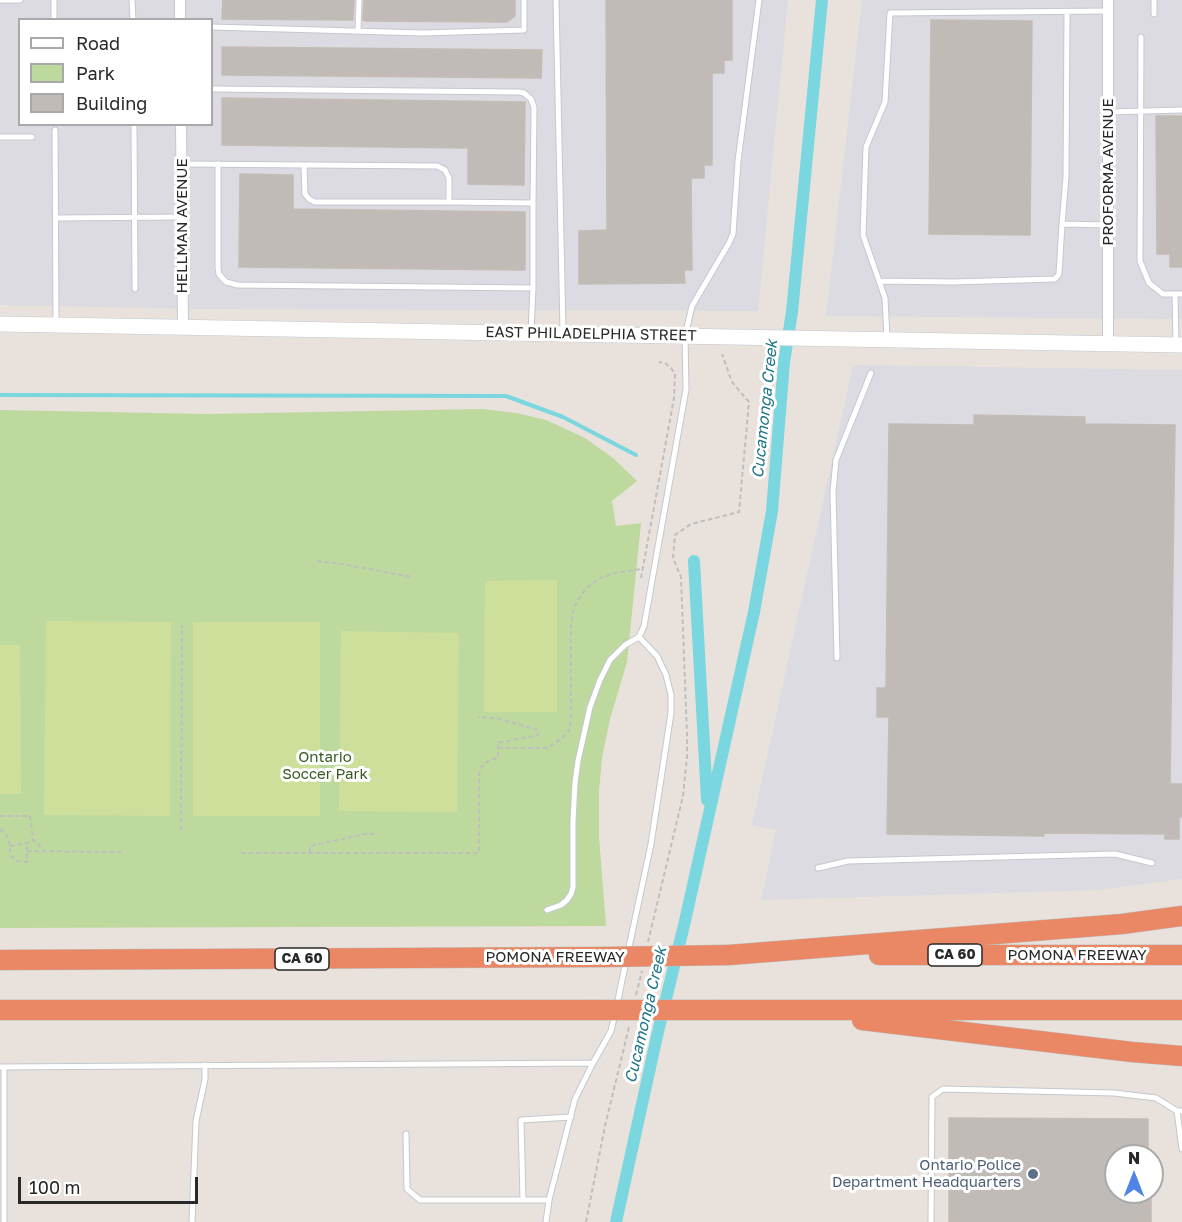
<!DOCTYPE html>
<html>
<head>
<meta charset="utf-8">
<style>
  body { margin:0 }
  #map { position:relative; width:1182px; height:1222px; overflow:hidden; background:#e9e1db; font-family:"Golos Text",sans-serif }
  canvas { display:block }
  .legend { position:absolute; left:18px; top:18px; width:195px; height:108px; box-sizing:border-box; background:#fff; border:2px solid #a9a9a9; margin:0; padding:8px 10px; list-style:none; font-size:18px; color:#282828 }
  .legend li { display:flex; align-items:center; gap:12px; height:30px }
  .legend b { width:30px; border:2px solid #a9a9a9 }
  .north { position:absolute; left:1104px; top:1144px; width:60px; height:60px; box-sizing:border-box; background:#fff; border:2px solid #a9a9a9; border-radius:50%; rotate:0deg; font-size:16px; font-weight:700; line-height:24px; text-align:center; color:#282828 }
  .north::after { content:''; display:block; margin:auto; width:21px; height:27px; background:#4e84e3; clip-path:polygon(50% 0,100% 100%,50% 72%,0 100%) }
  .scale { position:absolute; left:18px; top:1177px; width:180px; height:27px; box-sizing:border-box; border:3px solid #282828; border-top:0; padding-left:8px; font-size:18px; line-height:21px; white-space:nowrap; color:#282828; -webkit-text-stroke:4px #fff; paint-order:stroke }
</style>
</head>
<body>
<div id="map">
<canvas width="1182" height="1222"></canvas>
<ul class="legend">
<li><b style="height:8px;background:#fff"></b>Road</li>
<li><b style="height:16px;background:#bdd99e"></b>Park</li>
<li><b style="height:16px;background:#c1bbb8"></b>Building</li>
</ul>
<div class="north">N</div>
<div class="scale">100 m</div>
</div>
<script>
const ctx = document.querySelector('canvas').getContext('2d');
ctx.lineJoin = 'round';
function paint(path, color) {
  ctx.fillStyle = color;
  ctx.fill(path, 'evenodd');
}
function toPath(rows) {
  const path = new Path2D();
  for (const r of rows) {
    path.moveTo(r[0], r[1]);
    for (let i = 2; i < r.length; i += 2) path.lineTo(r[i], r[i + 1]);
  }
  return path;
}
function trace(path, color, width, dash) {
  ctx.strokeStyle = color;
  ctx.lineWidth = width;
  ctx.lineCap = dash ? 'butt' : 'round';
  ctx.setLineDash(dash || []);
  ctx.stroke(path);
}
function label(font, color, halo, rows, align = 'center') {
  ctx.font = font + ' "Golos Text",sans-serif';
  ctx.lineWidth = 6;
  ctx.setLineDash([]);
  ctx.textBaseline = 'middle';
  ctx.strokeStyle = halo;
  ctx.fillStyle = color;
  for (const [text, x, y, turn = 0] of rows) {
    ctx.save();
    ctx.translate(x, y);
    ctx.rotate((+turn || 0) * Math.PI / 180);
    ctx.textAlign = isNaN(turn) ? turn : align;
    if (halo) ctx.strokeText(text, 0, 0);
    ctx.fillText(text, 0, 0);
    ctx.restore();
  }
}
const industrial = toPath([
  [0,0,788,0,758,311,200,309,0,305],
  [20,20,212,20,212,124,20,124],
  [862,0,1182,0,1182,319,826,316],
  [853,365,1182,370,1182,879,1098,890,761,900,776,830,752,825]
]);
const green = toPath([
  [482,409,516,413,546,420,585,438,613,458,637,481,612,501,616,526,641,523,627,662,610,719,602,758,599,791,599,836,606,926,0,928,0,410,207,414]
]);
const pitch = toPath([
  [557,580,557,712,484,712,485,581],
  [46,621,171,622,170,816,44,815],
  [193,622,320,622,320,816,193,816],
  [341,631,459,633,457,812,339,811],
  [0,645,20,645,21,794,0,794]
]);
const stream = toPath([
  [0,395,506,396,563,417,636,455]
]);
const canal = toPath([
  [694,561,707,800],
  [616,1222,657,1036,685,921,754,612,772,511,784,362,792,312,822,0]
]);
const building = toPath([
  [223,0,354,0,353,20,222,19,223,0],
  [364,0,515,0,515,16,507,22,365,21,363,20,364,0],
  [606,0,732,0,732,60,724,60,724,73,712,73,712,165,704,165,704,178,691,178,692,270,684,270,685,283,579,284,579,231,607,230,606,0],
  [931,20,1032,21,1030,235,929,234,931,20],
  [222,47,542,50,541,78,222,75,222,47],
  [222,98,525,102,524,185,468,184,468,148,222,145,222,98],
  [1156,116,1182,116,1182,267,1170,267,1170,254,1157,254,1156,116],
  [240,174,293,175,293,209,525,212,525,270,239,267,240,174],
  [974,415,1085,417,1085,424,1175,425,1170,784,1182,784,1182,817,1179,817,1179,839,1165,839,1165,834,1044,833,1044,836,887,834,889,717,877,717,877,688,886,688,889,424,974,425,974,415],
  [949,1118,1148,1119,1148,1156,1116,1156,1116,1192,1151,1192,1151,1222,949,1222,949,1118]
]);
const path = toPath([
  [317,561,342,564,413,577],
  [641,578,674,398,675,374,671,368,665,363,659,362],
  [498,748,548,748,561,739,569,731,571,720,571,624,574,607,584,591,598,579,615,573,642,569],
  [0,816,30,816,33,839,44,851],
  [0,829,6,834,10,846,10,852,12,857,17,861,27,862,27,843],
  [181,830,182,625],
  [10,846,27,843,33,840],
  [27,851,121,852],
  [310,852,310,846,366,834,379,834],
  [241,853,479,853,479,774,481,768,485,763,492,759,498,758,498,743,538,735,538,730,496,718,478,717],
  [648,942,683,796,687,757,687,735,681,577,673,558,675,535,691,524,739,512,749,402,732,382,722,354],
  [636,995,642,971],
  [586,1222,605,1126,629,1027]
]);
const lane = toPath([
  [0,0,20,0],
  [54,0,54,20],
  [132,0,133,20],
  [556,0,563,331],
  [1154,0,1154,14],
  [1067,12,1066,177,1062,224,1108,225],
  [212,27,423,33,524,30,524,0],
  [358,31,359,0],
  [1141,37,1140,261,1149,283,1163,294,1182,294],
  [212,89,519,92,524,93,531,99,534,107,533,203],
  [1108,112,1182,110],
  [134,124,135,289],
  [55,130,56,323],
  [0,137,32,137],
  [181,164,437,166,445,170,449,178,449,202,533,203,533,288,531,332],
  [218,164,218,268,219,274,226,282,238,285,533,288],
  [304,165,305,194,309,199,315,202,449,202],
  [56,218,182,217],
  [879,281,953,282,1055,279,1059,274,1062,224],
  [1175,294,1176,344],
  [887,338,885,298,863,235,866,147,885,102,890,13,1108,11],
  [837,658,833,492,836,460,871,373],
  [818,868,848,861,1115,854,1152,863],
  [547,910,561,905,567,900,571,894,573,887,573,821,575,783,578,761,590,707,600,680,610,660,625,645,639,637,644,626,686,389,685,336,692,306,729,243,733,234,738,161,759,0],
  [628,952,651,844,671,713,671,695,666,675,657,656,639,637],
  [617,1005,626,961],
  [0,1067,593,1063,611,1031,615,1014],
  [1182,1111,1177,1111,1182,1149],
  [406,1134,407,1189,420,1200,549,1200,575,1099,593,1063],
  [523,1200,521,1120,571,1117],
  [4,1222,4,1067],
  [192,1222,196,1121,205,1079,205,1065],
  [546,1222,549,1200],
  [931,1222,932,1097,943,1089,1114,1093,1156,1098,1177,1111]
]);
const street = toPath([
  [180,0,180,20],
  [1108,0,1108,344],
  [181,124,183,327]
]);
const secondary = toPath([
  [0,324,1182,345]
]);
const highway = toPath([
  [729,955,1122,924,1182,916],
  [879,955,1182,955],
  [0,960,604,957],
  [0,1010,591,1010],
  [718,1010,1182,1010],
  [862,1020,1132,1052,1182,1056]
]);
const highwayBridge = toPath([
  [604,957,729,955],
  [591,1010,718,1010]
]);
const markers = [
  [1033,1174,6,"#5c6f8a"]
];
const shields = [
  [955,955,54],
  [302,959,54]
];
const shieldNames = [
  ["CA 60",955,955],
  ["CA 60",302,959]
];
const streetNames = [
  ["PROFORMA AVENUE",1108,172,-90],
  ["HELLMAN AVENUE",182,226,-90],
  ["EAST PHILADELPHIA STREET",591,334,1],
  ["POMONA FREEWAY",1077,955],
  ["POMONA FREEWAY",555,957]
];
const parkNames = [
  ["Ontario",325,757],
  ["Soccer Park",325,774]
];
const serviceNames = [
  ["Ontario Police",1021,1165],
  ["Department Headquarters",1021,1182]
];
const waterNames = [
  ["Cucamonga Creek",765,409,-84],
  ["Cucamonga Creek",646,1015,-77]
];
paint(industrial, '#dcdbe2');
paint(green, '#bdd99e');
paint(pitch, '#cedf9b');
trace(stream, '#7ad6df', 4);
trace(canal, '#7ad6df', 12);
paint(building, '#c1bbb8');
trace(building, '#c4bcb5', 1.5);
trace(lane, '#c3c8d0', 7);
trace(street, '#c3c8d0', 12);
trace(secondary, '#c3c8d0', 16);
trace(highway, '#bebebe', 21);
trace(path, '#bebebe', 2, [4.5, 3]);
trace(lane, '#fff', 5);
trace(street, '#fff', 10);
trace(secondary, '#fff', 15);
trace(highway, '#ea8765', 20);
trace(highwayBridge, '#bebebe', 21, []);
trace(highwayBridge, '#ea8765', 20);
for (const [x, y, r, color] of markers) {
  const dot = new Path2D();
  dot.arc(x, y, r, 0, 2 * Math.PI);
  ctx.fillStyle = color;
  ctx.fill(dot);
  trace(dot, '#fff', 2);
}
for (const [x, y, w] of shields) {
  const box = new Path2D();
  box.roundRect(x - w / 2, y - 11, w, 22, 4.5);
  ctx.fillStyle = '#fff';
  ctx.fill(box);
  trace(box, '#282828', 1.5);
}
label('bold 14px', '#282828', null, shieldNames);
label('15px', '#282828', '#fff', streetNames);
label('15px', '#385b22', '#fff', parkNames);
label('15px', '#4e5e75', '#fff', serviceNames, 'right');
label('italic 16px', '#1d7587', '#fff', waterNames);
</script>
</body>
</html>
